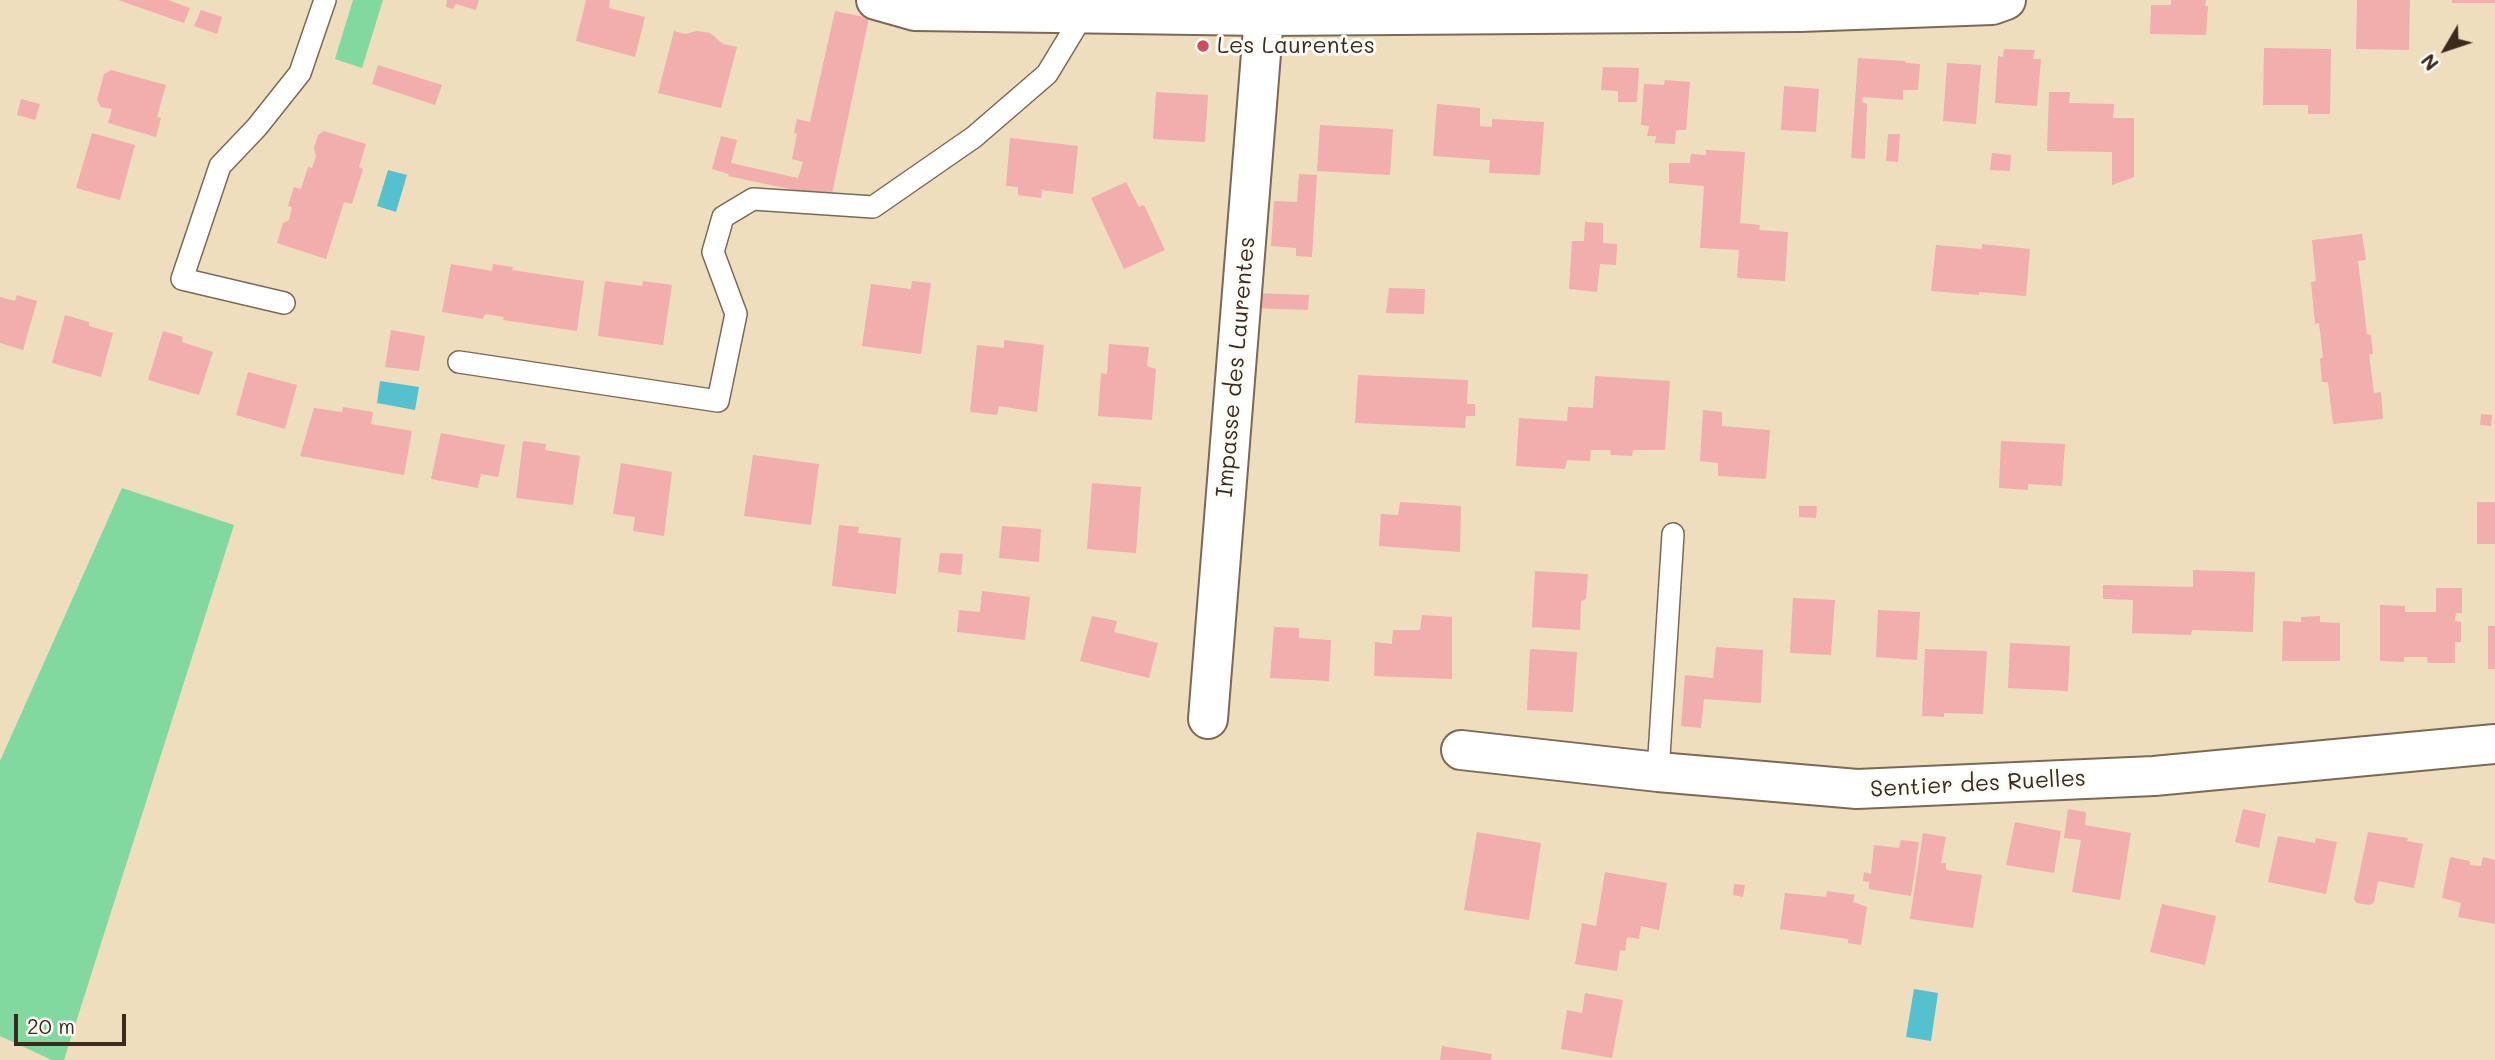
<!DOCTYPE html>
<html>
<head>
<meta charset="utf-8">
<style>
  body { margin:0 }
  #map { position:relative; width:2495px; height:1060px; overflow:hidden; background:#eedebd; font-family:Mali,sans-serif }
  canvas { display:block }
  .north { position:absolute; left:2411px; top:14px; width:70px; height:70px; -webkit-text-stroke:5px #fdfcf7; paint-order:stroke; rotate:231deg; font-size:19px; font-weight:700; line-height:28px; text-align:center; color:#3b2a1e }
  .north::after { content:''; display:block; margin:auto; width:24px; height:32px; background:#3b2a1e; clip-path:polygon(50% 0,100% 100%,50% 72%,0 100%) }
  .scale { position:absolute; left:14px; top:1014px; width:112px; height:32px; box-sizing:border-box; border:4px solid #3b2a1e; border-top:0; padding-left:9px; font-size:21px; line-height:24px; white-space:nowrap; color:#3b2a1e; -webkit-text-stroke:5px #fdfcf7; paint-order:stroke }
</style>
</head>
<body>
<div id="map">
<canvas width="2495" height="1060"></canvas>
<div class="north">N</div>
<div class="scale">20 m</div>
</div>
<script>
const ctx = document.querySelector('canvas').getContext('2d');
ctx.lineJoin = 'round';
function paint(path, color) {
  ctx.fillStyle = color;
  ctx.fill(path, 'evenodd');
}
function toPath(rows) {
  const path = new Path2D();
  for (const r of rows) {
    path.moveTo(r[0], r[1]);
    for (let i = 2; i < r.length; i += 2) path.lineTo(r[i], r[i + 1]);
  }
  return path;
}
function trace(path, color, width, dash) {
  ctx.strokeStyle = color;
  ctx.lineWidth = width;
  ctx.lineCap = dash ? 'butt' : 'round';
  ctx.setLineDash(dash || []);
  ctx.stroke(path);
}
function label(font, color, halo, rows, align = 'center') {
  ctx.font = font + ' Mali,sans-serif';
  ctx.lineWidth = 6;
  ctx.setLineDash([]);
  ctx.textBaseline = 'middle';
  ctx.strokeStyle = halo;
  ctx.fillStyle = color;
  for (const [text, x, y, turn = 0] of rows) {
    ctx.save();
    ctx.translate(x, y);
    ctx.rotate((+turn || 0) * Math.PI / 180);
    ctx.textAlign = isNaN(turn) ? turn : align;
    if (halo) ctx.strokeText(text, 0, 0);
    ctx.fillText(text, 0, 0);
    ctx.restore();
  }
}
const green = toPath([
  [353,0,383,0,362,68,335,59],
  [122,488,234,525,64,1060,52,1060,0,1036,0,761]
]);
const water = toPath([
  [388,170,407,175,396,212,377,206],
  [380,381,419,387,415,410,377,403],
  [1914,989,1938,993,1931,1041,1906,1037]
]);
const building = toPath([
  [118,0,168,0,190,8,184,23],
  [447,0,479,0,476,10,456,4,453,9,446,7],
  [586,0,610,0,609,8,645,17,635,57,576,41],
  [2171,0,2206,0,2205,6,2208,6,2206,35,2150,34,2151,5,2171,5],
  [2357,0,2410,0,2409,50,2356,49],
  [2452,0,2495,0,2495,3,2452,3],
  [201,10,222,17,217,34,194,26],
  [835,11,869,18,832,194,799,191,728,176,729,174,712,169,721,136,737,140,731,163,798,178,803,162,792,159,797,134,794,133,797,119,810,122],
  [674,31,685,34,697,31,710,33,723,44,737,47,721,108,658,93],
  [2264,48,2331,49,2330,114,2308,114,2308,105,2263,105],
  [2004,49,2035,50,2033,59,2041,59,2037,106,1995,103,1998,56,2003,57],
  [1858,58,1905,61,1906,63,1920,64,1918,90,1903,90,1903,100,1863,97,1862,102,1867,104,1865,159,1851,158],
  [1947,63,1981,65,1976,124,1943,121],
  [378,65,442,85,435,105,372,84],
  [1603,67,1639,68,1637,102,1618,102,1618,91,1601,90],
  [111,70,166,85,157,117,161,118,156,137,108,123,112,109,101,107,97,100,104,74],
  [1665,80,1690,82,1686,130,1676,130,1675,144,1655,143,1656,136,1647,136,1649,126,1641,125,1644,84,1664,85],
  [1784,86,1819,89,1816,132,1781,130],
  [1156,92,1208,95,1205,142,1153,139],
  [2049,92,2070,92,2069,103,2114,104,2113,118,2134,118,2134,177,2112,185,2112,152,2047,151],
  [21,99,40,104,35,120,17,115],
  [1437,104,1480,108,1480,126,1492,127,1492,119,1544,122,1540,175,1489,173,1490,160,1433,156],
  [1320,125,1393,129,1390,175,1317,171],
  [324,131,366,144,359,167,363,169,352,204,344,202,326,259,277,243,283,223,289,220,292,207,288,206,294,187,301,189,308,167,312,168,316,156,314,148,318,135],
  [92,133,135,145,120,200,76,188],
  [1888,134,1900,134,1898,162,1886,161],
  [1010,138,1078,146,1073,194,1042,190,1041,198,1018,195,1018,187,1006,186],
  [1706,150,1745,152,1740,223,1760,225,1759,230,1788,232,1785,281,1737,278,1739,250,1700,248,1704,186,1669,183,1669,163,1690,163,1691,154,1706,155],
  [1992,153,2011,155,2010,171,1990,170],
  [1299,174,1317,175,1312,257,1296,256,1296,248,1271,246,1274,201,1297,202],
  [1126,182,1139,207,1144,205,1165,250,1124,269,1091,198],
  [1585,222,1603,223,1603,243,1617,244,1616,265,1600,264,1597,292,1569,289,1572,241,1584,241],
  [2362,234,2366,260,2358,261,2367,334,2371,335,2373,354,2369,354,2374,393,2381,392,2383,419,2333,424,2328,382,2322,382,2320,359,2323,357,2319,323,2315,324,2311,282,2316,281,2312,240],
  [1982,244,2030,249,2026,296,1979,292,1979,295,1931,291,1936,245,1982,249],
  [451,264,492,271,493,264,513,267,512,270,584,281,577,331,503,320,504,317,485,314,483,319,442,312],
  [605,281,642,286,643,281,672,285,663,345,598,336],
  [912,281,931,283,921,354,862,346,871,284,911,289],
  [1389,288,1425,289,1424,314,1386,313],
  [1253,293,1309,295,1308,310,1252,308],
  [17,295,37,301,23,350,0,343,0,297,15,301],
  [65,315,89,322,89,326,113,333,101,377,52,363],
  [391,330,425,336,419,371,385,367],
  [163,331,183,337,182,342,213,352,199,395,148,380],
  [1004,340,1044,345,1037,412,999,406,997,415,970,412,977,345,1004,348],
  [1109,344,1149,347,1147,366,1156,369,1152,420,1098,416,1101,373,1107,374],
  [248,372,297,385,285,429,236,415],
  [1358,375,1468,380,1467,404,1475,404,1475,416,1466,416,1465,428,1355,423],
  [1595,376,1670,381,1665,450,1633,450,1632,456,1611,455,1610,450,1591,450,1590,461,1567,460,1565,469,1516,466,1519,418,1567,421,1568,407,1593,408],
  [343,407,373,412,371,424,412,431,404,475,300,456,314,408,342,412],
  [1703,410,1722,412,1722,426,1770,430,1766,479,1718,476,1718,463,1700,461],
  [2481,414,2492,415,2491,426,2480,425],
  [441,433,505,445,498,477,481,474,478,488,431,479],
  [523,441,546,444,545,450,580,456,573,505,516,498],
  [2001,441,2065,444,2062,486,2028,484,2028,490,1999,488],
  [753,455,819,464,811,525,744,516],
  [621,463,672,472,664,536,633,531,635,517,613,514],
  [1092,483,1141,487,1136,553,1087,549],
  [1400,502,1461,506,1460,552,1379,546,1381,514,1398,515],
  [2477,502,2495,502,2495,544,2477,544],
  [1799,506,1817,506,1816,518,1799,517],
  [839,525,859,527,858,533,901,538,896,594,832,586],
  [1002,526,1041,529,1039,562,999,558],
  [940,553,963,554,961,575,938,572],
  [2193,570,2255,572,2253,632,2192,630,2191,635,2132,633,2133,600,2103,599,2103,585,2193,587],
  [1535,571,1588,574,1586,599,1581,601,1580,630,1532,627],
  [2436,588,2462,588,2462,613,2456,613,2455,621,2461,622,2461,642,2455,642,2455,663,2428,663,2427,657,2404,657,2404,662,2380,661,2380,605,2405,606,2405,612,2436,612],
  [982,591,1030,597,1025,640,957,632,959,610,980,612],
  [1793,598,1835,600,1831,655,1790,653],
  [1878,610,1920,612,1917,660,1876,657],
  [1422,615,1452,617,1452,679,1374,676,1375,642,1392,644,1393,630,1420,630],
  [1092,616,1117,621,1114,632,1158,643,1149,678,1080,661],
  [2320,616,2320,622,2340,623,2340,661,2282,661,2283,621,2301,622,2301,617],
  [2488,626,2495,626,2495,669,2488,669],
  [1274,627,1299,628,1299,638,1331,640,1329,681,1270,678],
  [2010,643,2070,646,2068,691,2008,688],
  [1716,647,1763,650,1761,703,1704,699,1701,728,1681,726,1685,675,1713,678],
  [1530,649,1577,652,1573,712,1527,710],
  [1925,649,1987,651,1983,714,1944,713,1944,717,1922,716],
  [2068,809,2086,812,2085,825,2131,833,2120,900,2072,892,2081,840,2064,838],
  [2243,809,2266,814,2259,848,2235,842],
  [2015,822,2061,831,2054,873,2006,865],
  [1477,832,1541,843,1529,920,1464,910],
  [2368,832,2408,838,2407,841,2423,844,2414,888,2378,881,2374,903,2370,905,2356,903,2354,899],
  [1923,833,1946,837,1941,863,1946,863,1946,870,1982,875,1973,928,1910,919],
  [2278,836,2315,843,2316,838,2337,842,2326,894,2268,882],
  [1901,840,1919,842,1911,896,1869,889,1869,882,1863,881,1864,872,1871,874,1874,845,1899,848],
  [2450,857,2470,861,2470,865,2481,866,2483,857,2495,860,2495,924,2458,917,2461,903,2442,898],
  [1605,872,1667,883,1659,930,1641,926,1639,939,1627,937,1625,951,1620,950,1617,971,1575,964,1582,923,1596,926],
  [1734,884,1745,885,1743,897,1733,895],
  [1827,891,1855,895,1853,902,1867,907,1861,945,1848,943,1848,939,1780,929,1785,893,1826,897],
  [2162,904,2216,916,2205,965,2150,952],
  [1585,993,1623,1000,1612,1058,1561,1049,1567,1010,1582,1013],
  [1442,1046,1492,1054,1491,1060,1440,1060]
]);
const lane = toPath([
  [284,303,182,279,220,166,257,127,300,73,325,0],
  [459,362,718,401,736,314,713,252,723,217,753,199,873,207,974,137,1047,74,1084,13],
  [1658,772,1673,534]
]);
const street = toPath([
  [876,0,915,11,1264,16,1800,12,1992,5,2006,0],
  [1208,719,1264,16],
  [1461,750,1658,772,1857,789,2154,776,2495,744]
]);
const markers = [
  [1203,46,7,"#d1495b"]
];
const poiNames = [
  ["Les Laurentes",1217,46]
];
const streetNames = [
  ["Impasse des Laurentes",1236,367,-85],
  ["Sentier des Ruelles",1978,784,-3]
];
paint(green, '#81d99f');
paint(water, '#55c1ce');
paint(building, '#f1aeac');
trace(lane, '#7a6956', 24);
trace(street, '#7a6956', 42);
trace(lane, '#fff', 21);
trace(street, '#fff', 38);
for (const [x, y, r, color] of markers) {
  const dot = new Path2D();
  dot.arc(x, y, r, 0, 2 * Math.PI);
  ctx.fillStyle = color;
  ctx.fill(dot);
  trace(dot, '#fdfcf7', 2.5);
}
label('23px', '#3b2a1e', '#fdfcf7', poiNames, 'left');
label('23px', '#3b2a1e', '#fdfcf7', streetNames);
</script>
</body>
</html>
